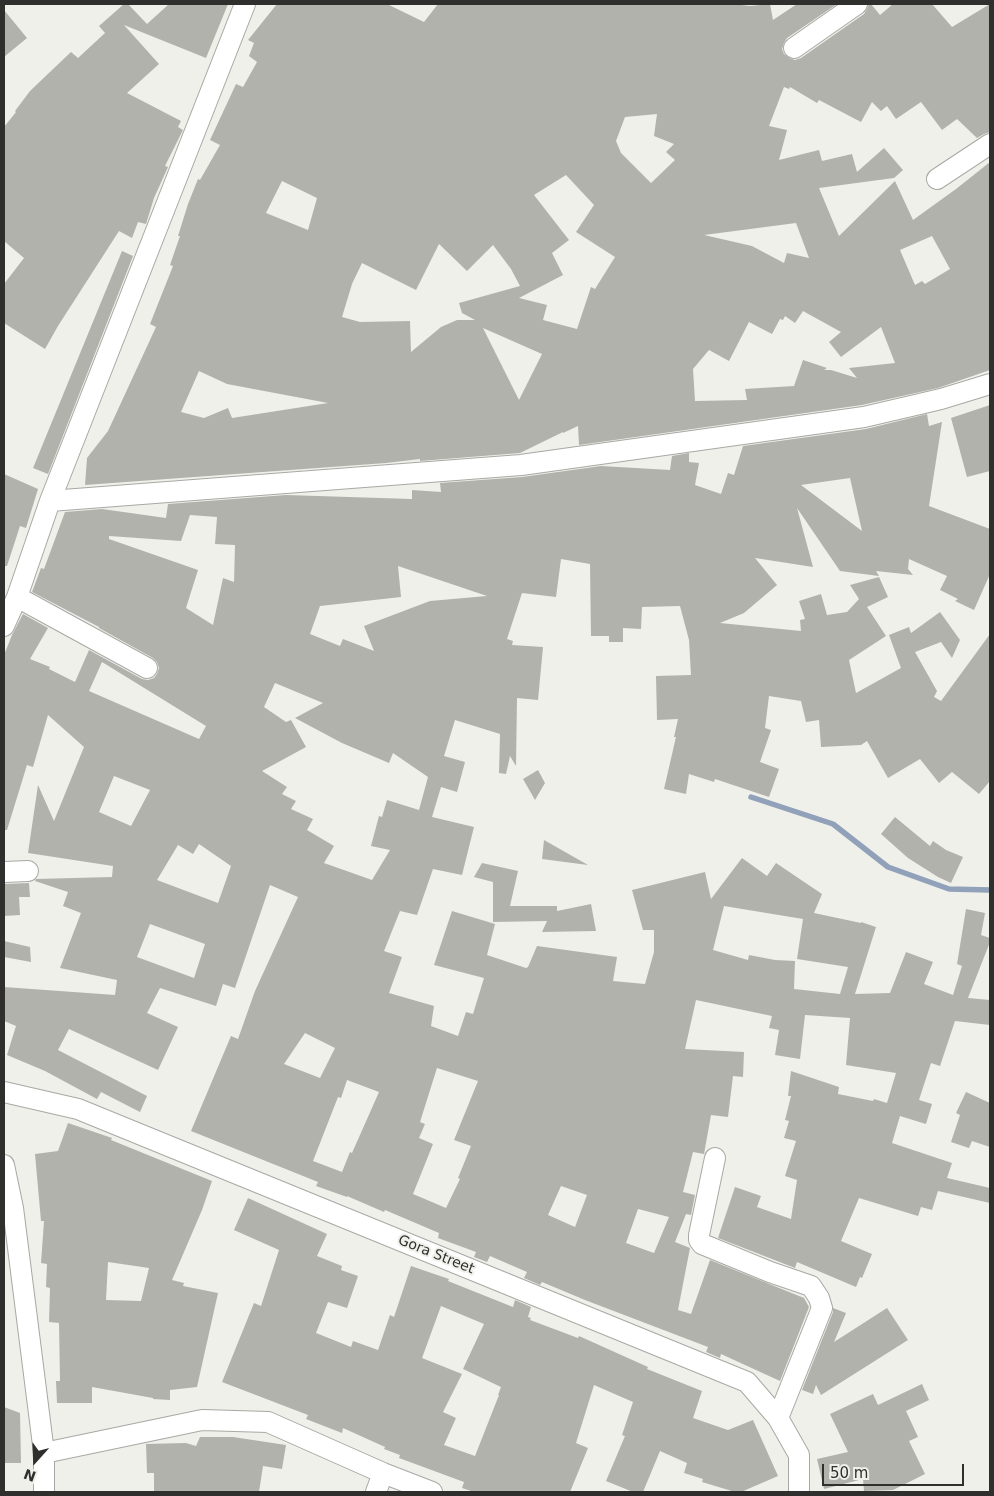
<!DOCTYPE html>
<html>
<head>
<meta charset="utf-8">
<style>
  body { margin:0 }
  #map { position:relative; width:994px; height:1496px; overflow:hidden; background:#eff0ea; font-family:"DejaVu Sans",sans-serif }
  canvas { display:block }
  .frame { position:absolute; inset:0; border:5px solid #2f302d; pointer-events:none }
  .north { position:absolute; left:10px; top:1436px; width:50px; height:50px; -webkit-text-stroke:4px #eff0ea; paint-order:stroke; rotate:200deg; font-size:14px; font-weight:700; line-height:20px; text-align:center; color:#2f302d }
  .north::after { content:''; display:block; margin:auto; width:18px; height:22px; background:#2f302d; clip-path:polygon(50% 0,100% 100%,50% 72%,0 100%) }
  .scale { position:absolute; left:822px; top:1464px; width:142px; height:22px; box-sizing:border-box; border:2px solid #2f302d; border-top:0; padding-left:6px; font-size:15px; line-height:18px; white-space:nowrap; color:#2f302d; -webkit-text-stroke:4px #eff0ea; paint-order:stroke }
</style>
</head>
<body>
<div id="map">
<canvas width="994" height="1496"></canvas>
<div class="frame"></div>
<div class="north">N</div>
<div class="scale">50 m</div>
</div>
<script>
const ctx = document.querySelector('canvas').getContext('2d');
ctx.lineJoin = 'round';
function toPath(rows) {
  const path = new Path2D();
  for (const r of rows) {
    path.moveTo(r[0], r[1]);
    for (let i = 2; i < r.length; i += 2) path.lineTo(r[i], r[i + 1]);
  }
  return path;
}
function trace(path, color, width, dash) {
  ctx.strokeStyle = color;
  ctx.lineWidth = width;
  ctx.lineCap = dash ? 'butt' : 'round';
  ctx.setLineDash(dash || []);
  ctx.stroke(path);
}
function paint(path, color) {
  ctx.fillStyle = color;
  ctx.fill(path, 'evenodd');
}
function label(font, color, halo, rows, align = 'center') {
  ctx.font = font + ' "DejaVu Sans",sans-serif';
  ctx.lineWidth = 4;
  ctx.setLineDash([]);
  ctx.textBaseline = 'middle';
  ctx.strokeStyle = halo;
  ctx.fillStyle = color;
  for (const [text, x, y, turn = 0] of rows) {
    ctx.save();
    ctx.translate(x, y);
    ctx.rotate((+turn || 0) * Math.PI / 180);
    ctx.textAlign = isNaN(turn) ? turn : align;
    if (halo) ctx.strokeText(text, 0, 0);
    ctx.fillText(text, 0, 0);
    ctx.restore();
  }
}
const stream = toPath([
  [751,797,833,824,888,867,949,889,990,890]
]);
const building = toPath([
  [124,4,128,4,147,24,169,4,228,4,206,58,124,25,159,64,127,93,181,121,178,127,183,130,165,166,168,167,154,198,146,224,138,222,132,238,119,231,58,326,45,349,4,323,4,284,24,258,4,241,4,127,16,112,15,111,30,91,71,52,78,58,105,33,99,26],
  [277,4,387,4,424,22,438,4,733,4,750,6,770,4,773,20,797,4,837,4,787,38,784,43,782,49,784,54,789,58,795,60,801,58,864,14,867,9,869,4,871,4,880,15,893,4,932,4,952,27,990,4,990,132,984,134,977,138,957,119,942,130,921,102,896,119,887,106,881,111,872,102,861,122,819,100,817,103,790,87,789,89,784,87,769,126,787,130,779,160,819,150,822,161,852,154,857,172,884,148,903,170,894,178,819,188,839,236,895,181,913,220,956,189,990,162,990,370,938,388,862,405,579,445,578,426,563,433,563,432,520,453,420,461,420,459,386,463,85,485,87,458,108,431,156,327,150,324,173,266,170,265,180,236,178,236,188,204,198,179,200,180,220,145,210,140,236,84,243,87,257,62,249,56,254,43,248,40],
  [657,114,654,136,674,144,666,152,675,160,651,183,621,153,616,141,625,117],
  [566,175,594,205,576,232,615,257,595,289,591,287,577,329,543,320,547,305,519,298,563,275,552,253,569,240,534,195],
  [282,181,317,198,308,230,266,213],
  [796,223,809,258,787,253,784,263,752,246,704,235],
  [932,236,950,269,925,284,922,281,915,285,900,250],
  [439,244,467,271,493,245,511,269,520,286,459,303,462,313,475,320,457,320,441,327,411,352,410,321,360,322,342,317,352,284,362,263,416,290],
  [803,311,841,332,829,342,841,357,881,327,895,363,849,368,857,378,831,370,824,370,827,368,803,360,794,386,745,389,747,400,695,401,693,369,709,350,729,361,749,322,772,334,780,319,783,320,785,316,795,323],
  [483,328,542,354,519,400],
  [199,371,227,384,328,403,232,418,228,408,204,418,181,412],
  [4,10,27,38,4,57],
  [122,251,133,256,48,474,33,468],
  [990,405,990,471,967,477,951,418],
  [927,414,929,426,942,422,929,506,990,529,990,574,974,610,955,601,958,599,940,590,947,576,909,559,908,569,913,575,876,571,879,576,840,571,797,508,813,567,755,558,777,585,744,613,720,623,801,631,800,620,805,619,799,601,821,594,827,615,847,612,859,599,850,585,879,577,888,597,867,607,886,636,849,660,856,693,901,668,889,635,909,627,911,633,940,612,960,640,952,658,941,642,915,652,937,691,934,697,941,701,990,634,990,781,979,794,952,772,939,783,920,759,888,778,867,741,861,745,821,747,819,720,806,722,801,701,769,696,765,728,771,730,760,762,779,769,769,797,715,779,714,782,689,774,686,794,664,789,676,737,674,737,678,719,657,720,656,676,691,675,689,640,680,606,642,607,641,629,623,628,623,642,609,642,609,636,591,636,590,564,561,559,556,597,522,593,507,639,513,641,512,645,543,647,538,700,517,698,516,766,510,756,506,774,499,773,500,734,455,720,444,756,465,762,457,792,441,787,432,817,474,827,462,875,433,869,417,915,400,911,384,951,402,957,389,993,434,1006,431,1026,458,1036,466,1012,473,1014,484,978,434,965,452,911,495,924,487,955,526,968,528,967,537,946,617,957,613,981,645,984,654,952,654,930,643,930,632,890,705,872,711,899,742,858,767,876,776,863,822,894,814,913,861,923,861,922,876,927,855,994,890,993,906,952,933,962,924,984,953,995,962,966,957,964,966,909,985,913,981,935,990,938,990,942,968,998,990,1000,990,1025,955,1021,940,1066,931,1063,919,1100,932,1104,926,1124,900,1116,892,1143,952,1163,947,1178,990,1188,990,1203,938,1191,932,1210,921,1207,918,1216,859,1198,841,1241,872,1254,862,1278,860,1277,856,1287,797,1262,795,1268,718,1238,735,1187,761,1196,757,1207,791,1219,797,1180,785,1176,796,1141,784,1138,789,1121,785,1120,791,1096,788,1096,791,1071,839,1087,838,1094,873,1101,874,1099,887,1103,896,1073,846,1065,850,1018,805,1015,800,1059,775,1055,779,1030,769,1028,772,1016,696,1000,685,1049,744,1052,743,1077,733,1076,728,1117,711,1115,704,1154,693,1152,683,1192,695,1195,691,1215,686,1214,675,1242,690,1248,678,1310,691,1314,710,1260,804,1298,809,1307,780,1381,721,1354,720,1358,706,1352,708,1347,585,1300,542,1282,540,1285,524,1278,527,1272,490,1256,487,1262,474,1257,476,1252,438,1238,439,1233,385,1210,384,1212,347,1196,347,1197,316,1186,318,1182,191,1131,231,1036,238,1039,255,991,298,897,270,885,235,988,223,984,216,1006,160,988,147,1013,178,1027,158,1070,69,1029,58,1050,147,1096,140,1112,101,1092,97,1099,45,1071,7,1055,16,1026,4,1021,4,987,115,995,117,980,60,968,81,913,63,906,68,892,35,881,36,879,112,877,113,866,28,853,38,785,54,821,84,747,48,715,33,767,27,765,7,830,4,830,4,655,12,635,23,614,48,628,30,659,50,667,49,669,75,682,89,650,142,679,148,680,154,678,157,674,159,668,157,662,153,658,99,628,99,627,32,592,41,568,44,569,65,512,102,509,166,518,168,504,286,495,412,499,412,490,441,492,440,483,522,477,601,466,670,470,672,456,689,453,689,462,699,463,695,485,721,494,728,473,734,475,743,446,866,429],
  [850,478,862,531,801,485],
  [190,515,217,517,215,544,235,545,234,582,223,578,213,625,186,608,198,570,109,539,109,536,181,541],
  [398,566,487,596,430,601,364,626,374,651,343,639,340,646,310,634,320,606,401,597],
  [102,662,206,726,199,739,89,691],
  [275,683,323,703,295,718,342,743,389,763,393,753,428,777,419,810,387,800,382,817,379,816,371,846,390,850,372,880,324,863,334,846,307,830,313,819,291,809,296,801,282,794,287,787,262,771,306,747,291,720,286,722,264,707],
  [114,776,150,790,131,826,99,812],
  [199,844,231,866,218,903,157,880,178,845,193,854],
  [724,906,803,919,797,959,848,967,840,994,794,989,795,961,775,960,749,955,748,960,713,950],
  [150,924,205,944,194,978,137,957],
  [305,1033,335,1048,320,1078,284,1064],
  [437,1068,478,1081,454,1140,471,1146,458,1178,460,1179,446,1208,413,1194,433,1144,419,1138,425,1124,420,1122],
  [347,1080,379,1092,352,1153,350,1152,342,1172,313,1161,338,1097,341,1098],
  [561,1186,587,1195,575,1227,548,1215],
  [638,1209,669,1217,654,1253,626,1243],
  [4,474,38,489,26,528,20,526,7,566,4,566],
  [538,770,545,783,535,800,523,779],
  [895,817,930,846,933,841,946,850,963,857,951,883,938,877,908,858,881,834],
  [544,840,588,865,542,859],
  [482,863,518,871,510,906,557,906,557,911,591,904,596,931,542,932,547,921,493,922,493,882,474,877],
  [29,883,30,897,19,897,20,915,4,916,4,884],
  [4,941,30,947,31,962,4,957],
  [966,1092,990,1103,990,1147,972,1141,969,1148,951,1142,960,1115,956,1113],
  [68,1123,112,1138,111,1140,212,1181,202,1210,172,1280,184,1283,183,1286,218,1293,197,1387,170,1390,170,1400,153,1399,153,1398,92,1387,92,1403,57,1403,56,1381,60,1381,59,1323,49,1322,50,1288,46,1287,47,1264,41,1263,44,1221,41,1221,35,1154,58,1151],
  [108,1262,149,1268,141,1301,106,1300],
  [248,1198,327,1234,317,1256,342,1266,341,1270,358,1276,347,1308,328,1302,316,1333,351,1347,353,1341,378,1350,390,1315,394,1317,411,1266,449,1279,448,1281,513,1307,515,1300,531,1307,528,1317,531,1318,530,1320,578,1338,579,1336,648,1367,647,1369,702,1391,693,1418,728,1430,753,1420,778,1476,741,1492,735,1492,702,1482,703,1479,684,1473,687,1463,660,1451,643,1492,633,1492,606,1481,625,1436,622,1435,633,1402,594,1385,576,1443,588,1448,570,1492,474,1492,462,1488,464,1482,399,1458,400,1455,384,1449,385,1447,343,1428,342,1433,306,1419,308,1415,222,1382,254,1303,261,1306,279,1250,234,1230],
  [441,1306,484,1324,463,1369,501,1387,498,1395,499,1395,475,1456,444,1445,456,1418,443,1412,462,1374,422,1358],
  [833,1308,846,1313,834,1342,887,1308,908,1340,821,1395,816,1385,813,1394,802,1390,833,1312],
  [922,1384,929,1400,906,1411,918,1437,909,1441,925,1474,893,1490,864,1491,863,1479,824,1489,817,1459,848,1452,830,1414,873,1394,878,1405],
  [4,1407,20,1413,21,1463,4,1463],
  [200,1437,233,1437,286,1445,282,1469,263,1466,259,1492,154,1492,154,1473,147,1473,146,1444,186,1443,196,1446]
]);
const minor = toPath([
  [794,48,857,4],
  [937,179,990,144],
  [50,501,521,465,864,417,941,399,990,384],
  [17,597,147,668],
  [4,626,17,597,50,501,245,4],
  [4,872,28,871],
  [4,1092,78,1109,747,1382,778,1418,799,1455,799,1492],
  [715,1158,699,1235,699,1240,702,1244,770,1272,811,1286,819,1298,822,1308,778,1418],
  [4,1165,13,1208,44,1453,44,1492],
  [44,1453,202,1420,268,1422,383,1473,432,1492],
  [376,1492,383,1473]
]);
const streetNames = [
  ["Gora Street",436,1255,22]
];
trace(stream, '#91a1b9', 5.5);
paint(building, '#b2b2ad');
trace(minor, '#a8a9a4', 22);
trace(minor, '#fff', 20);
label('14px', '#2f302d', '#eff0ea', streetNames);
</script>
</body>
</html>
